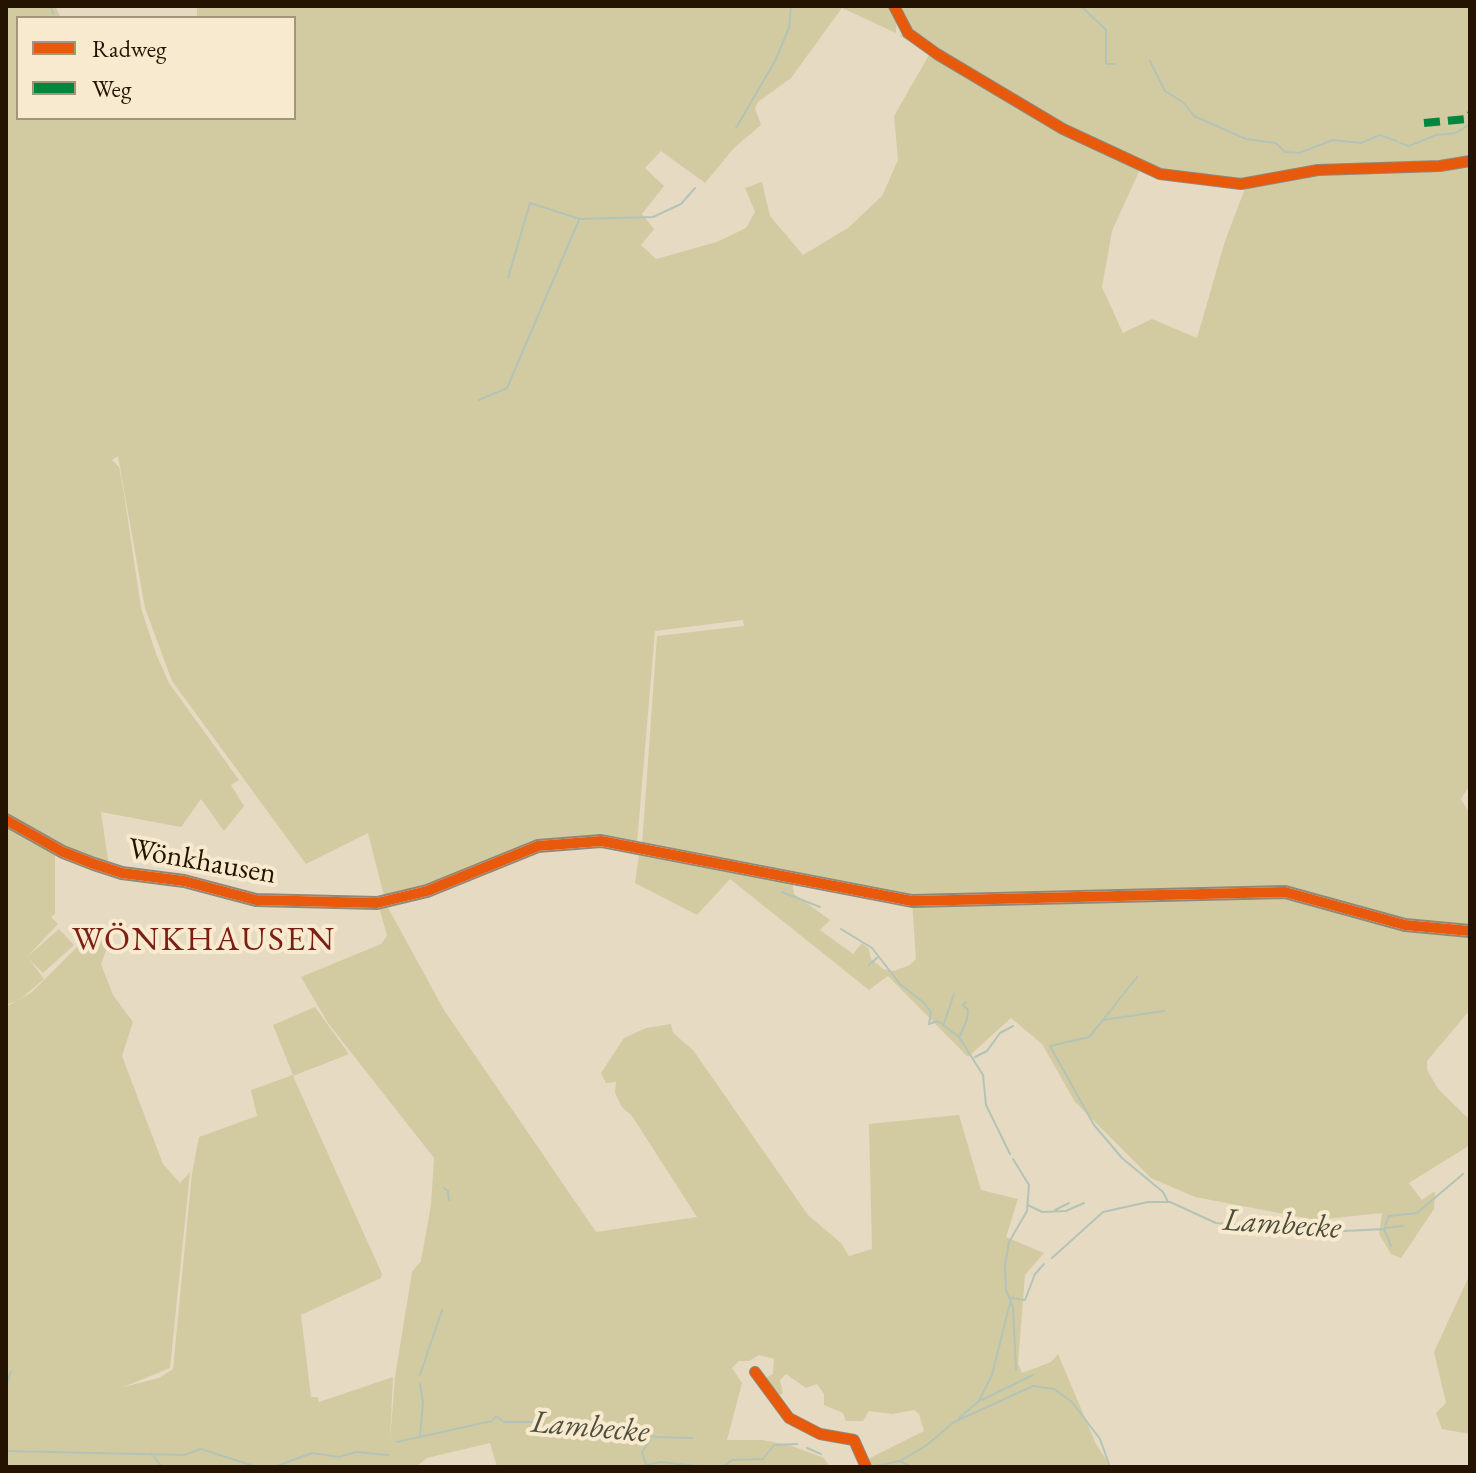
<!DOCTYPE html>
<html>
<head>
<meta charset="utf-8">
<style>
  body { margin:0 }
  #map { position:relative; width:1476px; height:1473px; overflow:hidden; background:#e6dac2; font-family:"EB Garamond",serif }
  canvas { display:block }
  .frame { position:absolute; inset:0; border:8px solid #241300; pointer-events:none }
  .legend { position:absolute; left:16px; top:16px; width:280px; height:104px; box-sizing:border-box; background:#f8eace; border:2px solid #a3947c; margin:0; padding:10px 14px; list-style:none; font-size:24px; color:#241300 }
  .legend li { display:flex; align-items:center; gap:16px; height:40px }
  .legend b { width:40px; border:2px solid #a3947c }
</style>
</head>
<body>
<div id="map">
<canvas width="1476" height="1473"></canvas>
<div class="frame"></div>
<ul class="legend">
<li><b style="height:10px;background:#e8590c"></b>Radweg</li>
<li><b style="height:10px;background:#00873e"></b>Weg</li>
</ul>
</div>
<script>
const ctx = document.querySelector('canvas').getContext('2d');
ctx.lineJoin = 'round';
function paint(path, color) {
  ctx.fillStyle = color;
  ctx.fill(path, 'evenodd');
}
function toPath(rows) {
  const path = new Path2D();
  for (const r of rows) {
    path.moveTo(r[0], r[1]);
    for (let i = 2; i < r.length; i += 2) path.lineTo(r[i], r[i + 1]);
  }
  return path;
}
function trace(path, color, width, dash) {
  ctx.strokeStyle = color;
  ctx.lineWidth = width;
  ctx.lineCap = dash ? 'butt' : 'round';
  ctx.setLineDash(dash || []);
  ctx.stroke(path);
}
function label(font, color, halo, rows, align = 'center') {
  ctx.font = font + ' "EB Garamond",serif';
  ctx.lineWidth = 8;
  ctx.setLineDash([]);
  ctx.textBaseline = 'middle';
  ctx.strokeStyle = halo;
  ctx.fillStyle = color;
  for (const [text, x, y, turn = 0] of rows) {
    ctx.save();
    ctx.translate(x, y);
    ctx.rotate((+turn || 0) * Math.PI / 180);
    ctx.textAlign = isNaN(turn) ? turn : align;
    if (halo) ctx.strokeText(text, 0, 0);
    ctx.fillText(text, 0, 0);
    ctx.restore();
  }
}
const green = toPath([
  [6,6,55,6,61,18,18,18,18,118,294,118,294,18,197,18,197,6,891,6,897,16,896,33,842,8,791,78,758,102,755,108,761,125,734,148,705,183,661,151,645,168,664,186,642,214,654,229,641,245,656,259,717,242,746,228,755,212,745,188,762,182,770,216,803,255,848,228,882,196,898,160,894,116,929,55,899,35,904,34,1062,131,1141,167,1112,231,1102,287,1123,333,1152,319,1197,338,1225,241,1246,186,1318,171,1440,168,1446,165,1317,169,1241,182,1160,172,1031,110,937,53,918,40,897,6,1470,6,1470,160,1466,162,1470,161,1470,785,1461,799,1470,814,1470,1010,1427,1061,1427,1070,1439,1090,1470,1120,1470,1145,1409,1183,1422,1200,1435,1191,1434,1209,1401,1258,1391,1254,1379,1234,1382,1213,1316,1220,1195,1197,1151,1178,1075,1102,1042,1044,1011,1018,968,1057,888,976,869,990,730,879,697,915,635,883,640,848,792,878,794,894,830,920,820,930,853,954,862,943,869,949,871,959,883,969,894,971,910,965,916,959,912,901,997,899,912,899,757,864,642,845,657,636,744,626,743,620,655,631,637,843,600,838,553,840,520,850,417,893,385,900,368,833,306,864,172,681,145,608,118,456,112,460,119,467,123,487,141,608,156,654,169,683,239,780,231,785,244,806,224,831,201,799,181,827,101,812,109,867,75,857,6,819],
  [6,822,55,850,55,914,51,917,58,924,27,957,59,929,74,945,43,973,29,959,44,979,19,1000,6,1005],
  [385,902,444,1010,596,1232,697,1217,632,1116,622,1107,615,1093,616,1082,606,1083,601,1073,624,1038,646,1028,671,1024,673,1033,693,1050,808,1215,841,1243,849,1256,872,1249,869,1124,959,1115,981,1190,1018,1199,1006,1237,1044,1253,1025,1275,1018,1364,1022,1373,1051,1362,1058,1354,1096,1444,1111,1467,867,1467,866,1460,924,1431,919,1414,914,1410,892,1414,869,1411,863,1421,846,1421,843,1413,824,1405,824,1394,817,1384,806,1388,786,1374,780,1380,783,1393,774,1398,767,1386,767,1377,773,1374,774,1359,759,1355,749,1361,739,1361,732,1368,742,1383,727,1440,763,1440,792,1446,824,1458,830,1467,497,1467,490,1443,427,1458,416,1467,6,1467,6,1007,32,992,86,938,104,928,110,940,101,964,113,995,133,1022,122,1056,163,1164,180,1183,190,1172,170,1368,123,1387,159,1378,173,1369,192,1173,199,1137,257,1116,251,1090,293,1075,273,1025,315,1007,349,1054,293,1076,382,1274,381,1278,301,1315,311,1397,318,1397,319,1402,393,1377,390,1441,395,1377,412,1272,421,1261,431,1205,434,1158,328,1023,301,977,381,944,387,936,378,903],
  [1470,1274,1470,1434,1442,1429,1436,1413,1446,1403,1434,1352]
]);
const stream = toPath([
  [51,6,53,14],
  [1081,6,1106,30,1106,64,1115,64],
  [1150,61,1165,91,1184,103,1194,116,1246,139,1276,143,1285,152,1299,153,1333,140,1361,143,1380,135,1397,141],
  [736,128,775,61,789,28,791,6],
  [1400,143,1409,146,1436,135,1456,133,1470,124],
  [508,278,530,203,580,219,653,217,681,204,695,188],
  [479,400,507,388,579,220],
  [782,892,820,907],
  [841,929,872,948,900,984,923,1002,931,1012,929,1024,938,1021,959,1037,983,1075,986,1105,1010,1154],
  [869,965,877,958],
  [1164,1011,1103,1020,1089,1037,1050,1046,1094,1125,1122,1158,1163,1192,1168,1202],
  [1103,1020,1137,977],
  [943,1026,954,994],
  [960,1036,967,1019,968,1010,963,1005,966,1002],
  [975,1057,987,1051,1000,1033,1013,1026],
  [1013,1159,1029,1185,1027,1211,1009,1242,1005,1265,1006,1290,1013,1307,1016,1370],
  [444,1188,448,1191,449,1200],
  [1028,1205,1042,1212,1066,1211,1084,1203],
  [1055,1210,1069,1203],
  [1385,1228,1403,1226],
  [1384,1229,1391,1246],
  [1052,1258,1103,1212,1148,1202,1170,1202,1216,1223,1325,1232,1384,1229,1389,1216,1417,1213,1463,1174],
  [1011,1298,1025,1300,1035,1274,1044,1264],
  [420,1375,442,1310],
  [420,1384,423,1402,420,1437],
  [6,1388,11,1371],
  [982,1400,1033,1375],
  [959,1418,979,1401,992,1375,1010,1303],
  [645,1436,651,1439,642,1452,646,1465,660,1462,707,1467],
  [397,1442,492,1421,496,1416,504,1422,537,1422,564,1431,598,1424,656,1437,692,1438],
  [807,1448,821,1454],
  [6,1451,184,1455,201,1449,257,1467],
  [151,1453,162,1467],
  [900,1461,912,1467],
  [274,1467,312,1453,339,1457,356,1452,389,1455],
  [723,1467,732,1460,763,1459,774,1445,797,1444],
  [786,1467,796,1467],
  [870,1467,900,1461,927,1445,954,1422,1033,1386,1054,1389,1072,1402,1100,1439,1110,1467]
]);
const minor = toPath([
  [894,6,908,33,937,54,1063,129,1160,174,1241,184,1318,170,1440,166,1470,161],
  [755,1372,789,1418,820,1434,854,1440,866,1467]
]);
const tertiary = toPath([
  [6,820,63,852,94,864,122,873,184,881,256,900,377,903,427,891,538,846,601,841,912,901,1285,892,1405,925,1470,931]
]);
const quiet = toPath([
  [1424,123,1466,119,1470,114]
]);
const cycleway = toPath([
  [894,6,908,33,937,54,1063,129,1160,174,1241,184,1318,170,1440,166,1470,161],
  [6,820,63,852,94,864,122,873,184,881,256,900,377,903,427,891,538,846,601,841,912,901,1285,892,1405,925,1470,931],
  [755,1372,789,1418,820,1434,854,1440,866,1467]
]);
const streetNames = [
  ["Wönkhausen",202,862,10]
];
const waterNames = [
  ["Lambecke",1282,1225,4],
  ["Lambecke",590,1428,5]
];
const quarterNames = [
  ["WÖNKHAUSEN",204,941]
];
paint(green, '#d2cba2');
trace(stream, '#b3c4b7', 2);
trace(minor, '#908878', 12);
trace(tertiary, '#908878', 14);
trace(minor, '#e9e3d8', 8);
trace(tertiary, '#e9e3d8', 10);
trace(quiet, '#00873e', 8, [16, 8]);
trace(cycleway, '#e8590c', 10);
label('30px', '#241300', '#f8eace', streetNames);
label('italic 32px', '#4e4e3e', '#f8eace', waterNames);
ctx.letterSpacing = '2px';
label('34px', '#7a1f14', '#f8eace', quarterNames);
ctx.letterSpacing = '0px';
</script>
</body>
</html>
